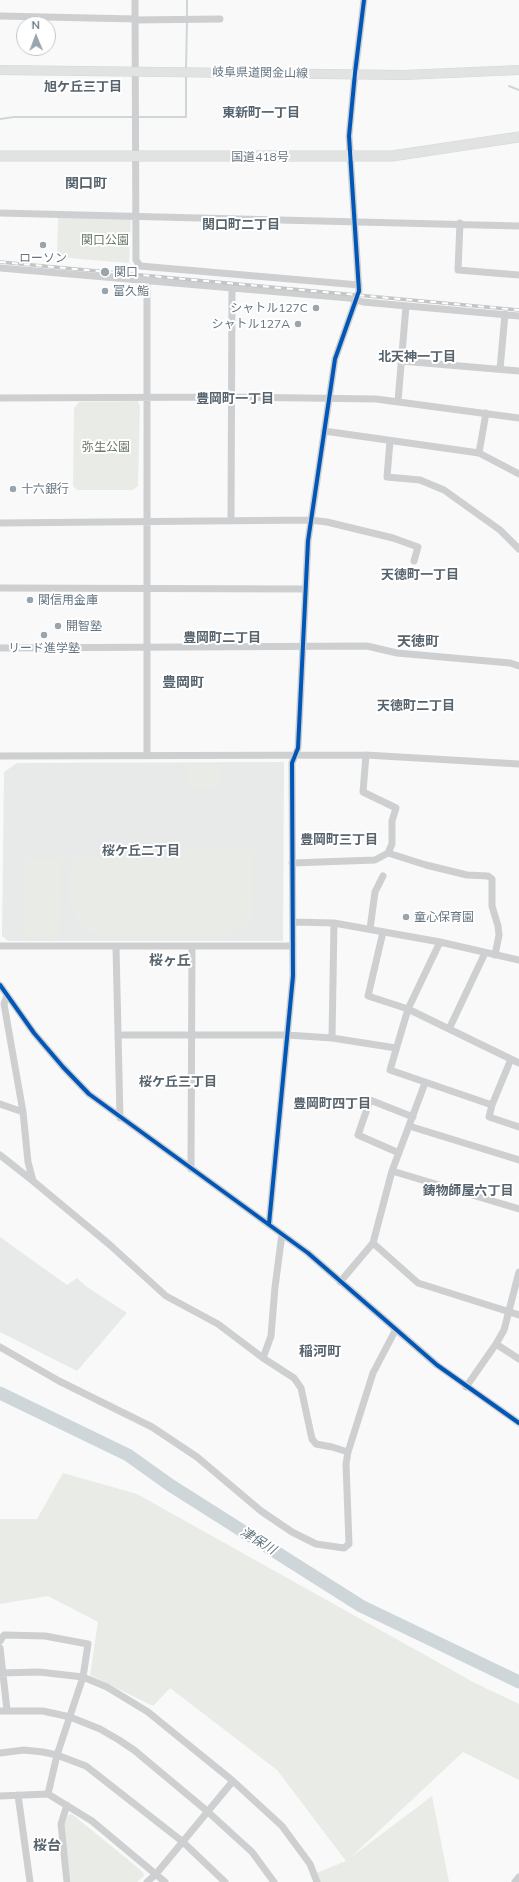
<!DOCTYPE html>
<html>
<head>
<meta charset="utf-8">
<style>
  body { margin:0 }
  #map { position:relative; width:519px; height:1882px; overflow:hidden; background:#f9f9f9; font-family:Mulish,sans-serif }
  canvas { display:block }
  .north { position:absolute; left:16px; top:16px; width:40px; height:40px; box-sizing:border-box; background:#fff; border:1px solid #c1c8cd; border-radius:50%; rotate:359deg; font-size:11px; font-weight:700; line-height:16px; text-align:center; color:#657683 }
  .north::after { content:''; display:block; margin:auto; width:14px; height:18px; background:#99a4ac; clip-path:polygon(50% 0,100% 100%,50% 72%,0 100%) }
</style>
</head>
<body>
<div id="map">
<canvas width="519" height="1882"></canvas>
<div class="north">N</div>
</div>
<script>
const ctx = document.querySelector('canvas').getContext('2d');
ctx.lineJoin = 'round';
function paint(path, color) {
  ctx.fillStyle = color;
  ctx.fill(path, 'evenodd');
}
function toPath(rows) {
  const path = new Path2D();
  for (const r of rows) {
    path.moveTo(r[0], r[1]);
    for (let i = 2; i < r.length; i += 2) path.lineTo(r[i], r[i + 1]);
  }
  return path;
}
function trace(path, color, width, dash) {
  ctx.strokeStyle = color;
  ctx.lineWidth = width;
  ctx.lineCap = dash ? 'butt' : 'round';
  ctx.setLineDash(dash || []);
  ctx.stroke(path);
}
function label(font, color, halo, rows, align = 'center') {
  ctx.font = font + ' Mulish,"Noto Sans JP",sans-serif';
  ctx.lineWidth = 4;
  ctx.setLineDash([]);
  ctx.textBaseline = 'middle';
  ctx.strokeStyle = halo;
  ctx.fillStyle = color;
  for (const [text, x, y, turn = 0] of rows) {
    ctx.save();
    ctx.translate(x, y);
    ctx.rotate((+turn || 0) * Math.PI / 180);
    ctx.textAlign = isNaN(turn) ? turn : align;
    if (halo) ctx.strokeText(text, 0, 0);
    ctx.fillText(text, 0, 0);
    ctx.restore();
  }
}
const built = toPath([
  [284,762,283,941,8,941,2,936,4,772,17,763],
  [0,1237,67,1285,77,1278,87,1287,127,1313,77,1371,0,1332]
]);
const green = toPath([
  [58,218,131,218,129,263,57,257],
  [138,401,140,406,138,486,133,490,77,490,73,486,74,408,79,402],
  [186,764,221,765,220,788,187,788],
  [185,848,254,849,253,916,245,925,228,935,97,935,81,926,68,906,70,858,184,857],
  [24,858,63,859,59,940,24,937],
  [63,1473,137,1494,475,1683,519,1704,519,1780,463,1752,350,1858,432,1796,449,1882,316,1882,314,1874,346,1861,277,1770,170,1688,153,1706,90,1675,98,1622,48,1596,0,1604,0,1519,37,1519],
  [72,1814,143,1872,144,1876,137,1882,71,1882,64,1825,68,1815]
]);
const stream = toPath([
  [187,17,187,0],
  [186,69,187,21],
  [509,86,519,90],
  [0,119,14,117,186,117,186,75]
]);
const river = toPath([
  [0,1393,128,1455,170,1485,361,1606,519,1682]
]);
const minor = toPath([
  [135,0,136,260,140,266,359,285],
  [0,16,135,19],
  [135,20,220,19],
  [0,213,519,226],
  [460,223,458,270,519,275],
  [0,268,349,298,363,302,519,316],
  [401,361,519,371],
  [500,369,505,314],
  [0,398,231,397,376,399,519,418],
  [398,401,406,306],
  [324,431,479,453,519,474],
  [390,441,387,477,420,480,444,490,500,530,519,549],
  [479,453,486,413],
  [231,521,232,288],
  [0,523,310,520,327,522,393,538,418,547,414,561],
  [0,588,305,589],
  [0,648,367,646,397,653,510,663,519,666],
  [0,756,366,755,519,764],
  [147,756,147,281],
  [388,853,426,865,467,875,488,876,492,879,492,906,498,926,499,935,495,955],
  [292,863,375,860,388,853,392,844,392,821,396,808,363,792,366,755],
  [293,922,334,923,440,942,519,960],
  [370,929,375,892,383,876],
  [383,932,368,996,408,1009,519,1063],
  [440,942,408,1009,390,1070,492,1105,511,1059],
  [0,946,293,946],
  [116,947,120,1118],
  [0,985,34,1033,63,1067,89,1094,308,1253,437,1365,519,1423],
  [7,995,4,1004,23,1112,28,1162,33,1181,110,1245,166,1296,218,1324,263,1358,294,1378,301,1388,312,1439,316,1444,332,1447,348,1452],
  [449,1029,485,953],
  [119,1035,287,1035,332,1038,396,1048],
  [332,1038,334,923],
  [0,1104,23,1112],
  [492,1105,489,1117,519,1127],
  [409,1126,519,1160],
  [399,1153,358,1135,370,1100,413,1117],
  [0,1155,33,1181],
  [191,1169,192,947],
  [392,1171,519,1209],
  [269,1224,293,976,292,763,298,748,308,541,335,359,359,291,349,136,355,73,364,0],
  [373,1243,418,1283,519,1315],
  [340,1282,373,1243,392,1171,425,1083],
  [496,1344,519,1359],
  [0,1347,59,1381,152,1427,197,1457,261,1511,292,1532,316,1544,344,1548,349,1544,346,1464,348,1452,373,1373,396,1329],
  [263,1358,271,1336,275,1287,282,1234],
  [466,1387,496,1344,504,1330,519,1272],
  [0,1641,4,1635,45,1636,88,1644,83,1677,57,1755,48,1794],
  [0,1648,7,1710],
  [0,1673,39,1672,83,1677,107,1687,148,1712,233,1781,282,1826,310,1864,317,1882],
  [0,1711,43,1711,70,1717,100,1729,119,1740,134,1750,207,1811,252,1852,274,1882],
  [0,1753,24,1750,43,1752,57,1755,86,1766,183,1842,225,1882],
  [18,1795,30,1882],
  [0,1796,48,1794,92,1821,165,1882],
  [67,1805,61,1824,67,1882],
  [147,1882,156,1874,233,1781],
  [515,1882,519,1877]
]);
const major = toPath([
  [0,70,404,75,519,70]
]);
const highway = toPath([
  [0,156,392,156,519,137]
]);
const rail = toPath([
  [0,262,519,310]
]);
const cycleway = toPath([
  [0,985,34,1033,63,1067,89,1094,308,1253,437,1365,519,1423],
  [269,1224,293,976,292,763,298,748,308,541,335,359,359,291,349,136,355,73,364,0]
]);
const markers = [
  [43,245,4,"#99a4ac"],
  [105,272,5,"#99a4ac"],
  [105,291,4,"#99a4ac"],
  [316,308,4,"#99a4ac"],
  [298,324,4,"#99a4ac"],
  [13,489,4,"#99a4ac"],
  [30,600,4,"#99a4ac"],
  [58,626,4,"#99a4ac"],
  [44,635,4,"#99a4ac"],
  [406,917,4,"#99a4ac"]
];
const streetNames = [
  ["岐阜県道関金山線",260,73,1],
  ["国道418号",260,157]
];
const parkNames = [
  ["関口公園",105,240],
  ["弥生公園",106,447]
];
const poiNames = [
  ["ローソン",43,258,"center"],
  ["関口",114,272],
  ["富久鮨",113,291],
  ["シャトル127C",308,308,"right"],
  ["シャトル127A",290,324,"right"],
  ["十六銀行",21,489],
  ["関信用金庫",38,600],
  ["開智塾",66,626],
  ["リード進学塾",44,648,"center"],
  ["童心保育園",414,917]
];
const neighbourhoodNames = [
  ["旭ケ丘三丁目",83,87],
  ["東新町一丁目",261,113],
  ["関口町二丁目",241,225],
  ["北天神一丁目",417,357],
  ["豊岡町一丁目",235,399],
  ["天徳町一丁目",420,575],
  ["豊岡町二丁目",222,638],
  ["天徳町二丁目",416,706],
  ["豊岡町三丁目",339,840],
  ["桜ケ丘二丁目",141,851],
  ["桜ケ丘三丁目",178,1082],
  ["豊岡町四丁目",332,1104],
  ["鋳物師屋六丁目",468,1191]
];
const waterNames = [
  ["津保川",258,1541,32]
];
const quarterNames = [
  ["関口町",86,184],
  ["天徳町",418,642],
  ["豊岡町",183,683],
  ["桜ヶ丘",170,961],
  ["稲河町",320,1352],
  ["桜台",47,1846]
];
paint(built, '#e8e9e9');
paint(green, '#e8ebe6');
trace(stream, '#ced6d9', 2);
trace(river, '#ced6d9', 13);
trace(major, '#d5d6d7', 10);
trace(highway, '#d5d6d6', 11);
trace(minor, '#cecfd0', 7);
trace(major, '#e1e2e2', 9);
trace(highway, '#e1e2e2', 10);
trace(rail, '#c3c5c6', 3.5);
trace(rail, '#fff', 2, [6]);
trace(cycleway, '#0057b8', 4);
for (const [x, y, r, color] of markers) {
  const dot = new Path2D();
  dot.arc(x, y, r, 0, 2 * Math.PI);
  ctx.fillStyle = color;
  ctx.fill(dot);
  trace(dot, '#fff', 1.5);
}
label('12px', '#657683', '#fff', streetNames);
label('12px', '#687a64', '#fff', parkNames);
label('12px', '#657683', '#fff', poiNames, 'left');
label('bold 13px', '#57646e', '#fff', neighbourhoodNames);
label('italic 13px', '#60757c', '#fff', waterNames);
label('bold 14px', '#57646e', '#fff', quarterNames);
</script>
</body>
</html>
